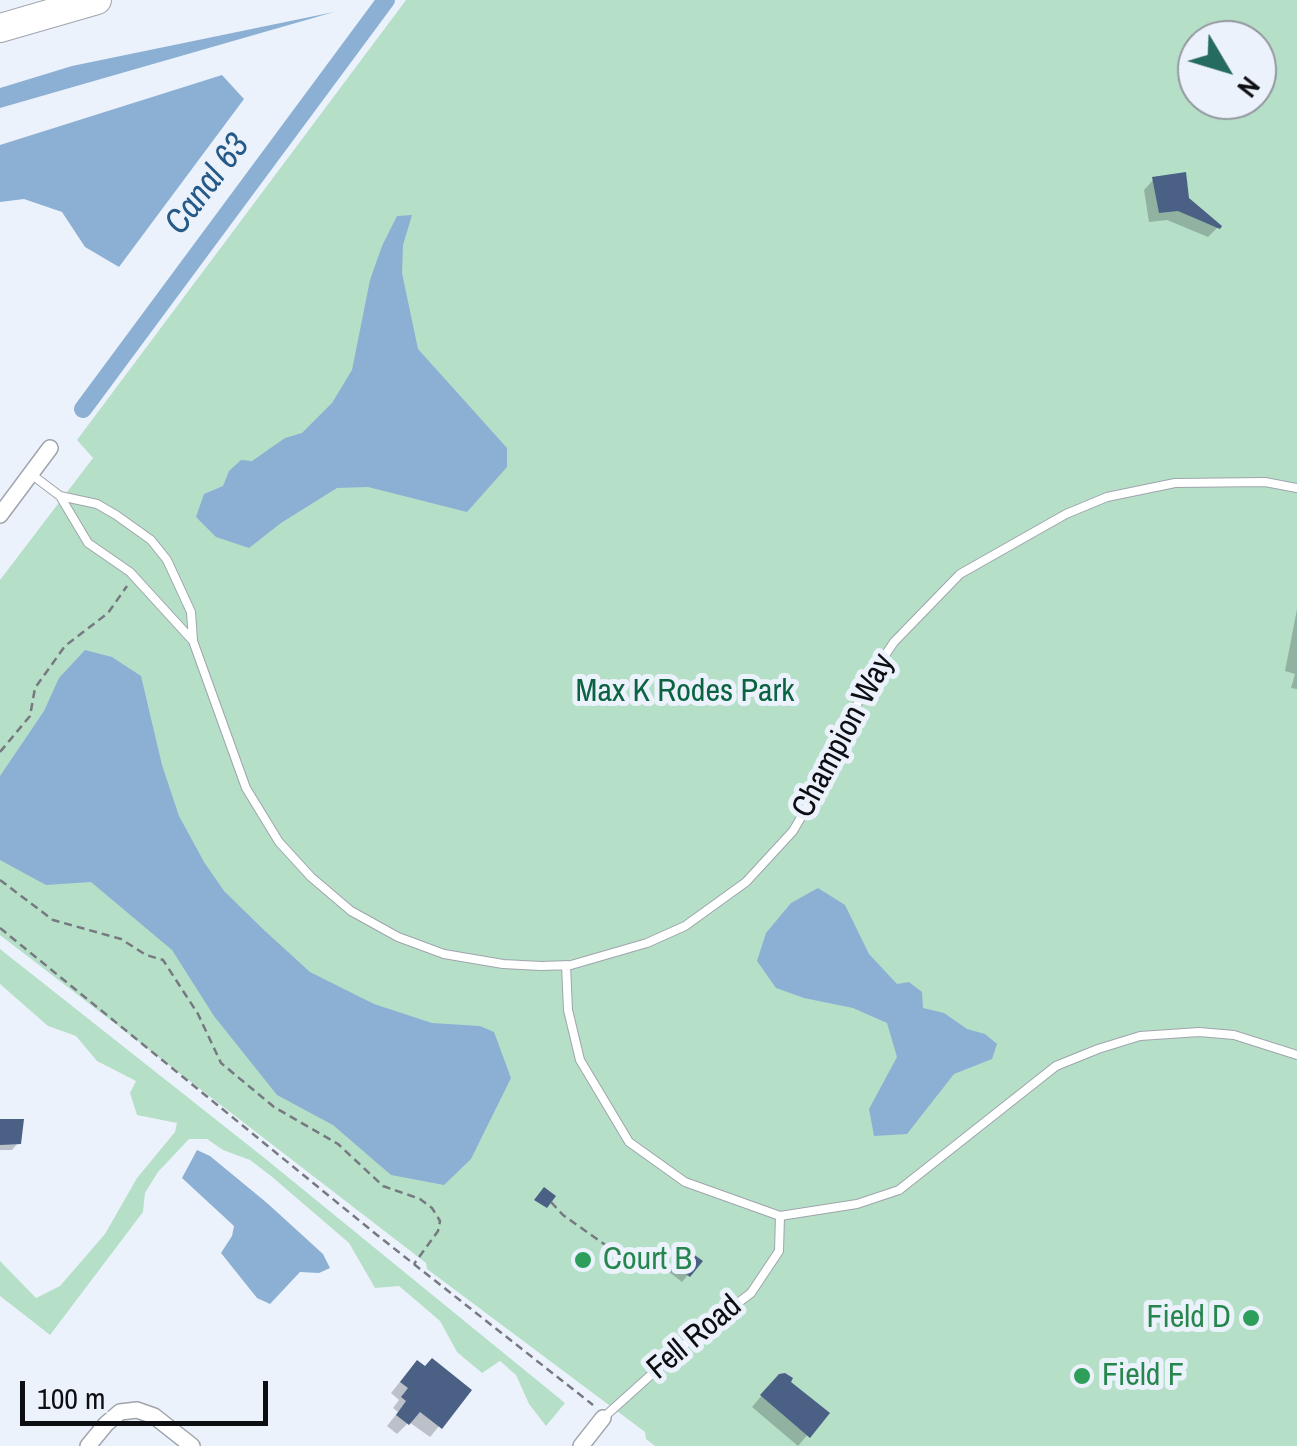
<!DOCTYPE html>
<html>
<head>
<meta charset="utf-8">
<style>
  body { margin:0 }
  #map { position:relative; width:1297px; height:1446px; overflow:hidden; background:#ecf2fc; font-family:"Archivo Narrow",sans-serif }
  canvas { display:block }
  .north { position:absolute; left:1177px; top:20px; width:100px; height:100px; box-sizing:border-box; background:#ecf2fc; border:2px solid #93979e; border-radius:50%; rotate:128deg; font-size:28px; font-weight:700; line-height:40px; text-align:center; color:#0d0e12 }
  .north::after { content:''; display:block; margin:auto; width:35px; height:45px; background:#256b5e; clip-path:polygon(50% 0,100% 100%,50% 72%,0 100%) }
  .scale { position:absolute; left:20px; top:1381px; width:248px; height:45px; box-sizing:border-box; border:5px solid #0d0e12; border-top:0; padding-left:12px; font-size:30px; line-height:35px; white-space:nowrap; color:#0d0e12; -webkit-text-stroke:8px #ecf2fc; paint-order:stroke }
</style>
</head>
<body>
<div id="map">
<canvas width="1297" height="1446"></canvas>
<div class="north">N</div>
<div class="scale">100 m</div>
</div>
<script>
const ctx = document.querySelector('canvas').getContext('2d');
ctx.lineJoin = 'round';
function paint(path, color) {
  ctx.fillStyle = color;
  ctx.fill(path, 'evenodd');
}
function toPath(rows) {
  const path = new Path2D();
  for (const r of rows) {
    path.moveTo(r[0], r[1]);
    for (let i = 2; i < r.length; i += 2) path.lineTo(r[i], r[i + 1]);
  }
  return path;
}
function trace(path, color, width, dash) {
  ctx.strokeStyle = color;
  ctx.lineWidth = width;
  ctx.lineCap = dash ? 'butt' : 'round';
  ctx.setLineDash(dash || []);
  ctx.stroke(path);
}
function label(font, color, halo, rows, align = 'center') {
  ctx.font = font + ' "Archivo Narrow",sans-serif';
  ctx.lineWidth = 10;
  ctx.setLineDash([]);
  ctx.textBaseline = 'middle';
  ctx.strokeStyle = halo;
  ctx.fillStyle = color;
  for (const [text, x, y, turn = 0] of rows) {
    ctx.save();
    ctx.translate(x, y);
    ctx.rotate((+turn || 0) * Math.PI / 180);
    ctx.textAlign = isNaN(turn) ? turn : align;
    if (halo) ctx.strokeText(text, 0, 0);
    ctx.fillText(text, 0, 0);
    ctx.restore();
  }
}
const green = toPath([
  [406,0,1297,0,1297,1446,655,1446,646,1439,645,1432,427,1269,426,1263,0,935,0,580,93,458,77,440],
  [1197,40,1257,40,1257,100,1197,100],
  [0,949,262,1156,565,1403,546,1426,529,1404,516,1375,500,1361,482,1373,457,1352,440,1321,399,1286,375,1288,349,1243,271,1176,250,1160,223,1150,207,1139,189,1139,158,1172,145,1193,143,1212,50,1335,22,1313,0,1296,0,1261,36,1298,60,1286,105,1234,137,1178,175,1132,177,1123,137,1115,130,1093,136,1081,97,1061,76,1036,48,1026,0,984]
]);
const water = toPath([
  [334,12,0,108,0,88,72,66],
  [222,75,244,99,119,267,85,247,62,212,24,199,0,202,0,145],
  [412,215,403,245,402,273,418,349,507,448,507,467,467,512,368,487,337,488,281,523,249,548,216,537,196,517,204,494,223,486,229,471,241,460,252,461,285,438,302,433,332,403,352,370,370,280,382,246,397,216],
  [85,650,112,657,141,676,162,765,179,816,204,862,224,891,265,931,310,972,374,1004,432,1023,480,1026,494,1032,511,1078,471,1159,444,1185,391,1175,333,1125,277,1095,214,1016,172,950,91,882,46,885,0,860,0,776,44,711,59,678],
  [818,888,845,905,869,954,897,984,909,982,922,992,923,1008,944,1013,967,1029,985,1034,997,1044,992,1059,954,1074,907,1134,874,1136,869,1109,897,1057,887,1023,853,1008,804,998,776,988,757,961,766,933,791,903],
  [197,1150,210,1156,267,1203,323,1254,330,1268,319,1273,300,1272,270,1304,257,1298,221,1253,232,1236,234,1226,182,1178]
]);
const shadow = toPath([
  [1154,179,1186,199,1218,227,1208,237,1167,220,1149,222,1144,190],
  [1297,609,1297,689,1291,688,1295,674,1285,671],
  [0,1121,18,1143,12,1150,0,1150],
  [680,1258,699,1262,682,1282,669,1272],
  [407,1373,469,1390,430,1437,409,1422,397,1434,387,1426,398,1412,393,1408,399,1400,391,1393],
  [788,1383,826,1413,798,1446,752,1407,769,1387]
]);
const canal = toPath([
  [83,409,386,0]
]);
const building = toPath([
  [1186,172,1189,198,1222,226,1220,229,1178,211,1159,213,1152,177],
  [0,1119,24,1119,21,1144,0,1145],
  [544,1187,556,1196,547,1208,534,1200],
  [686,1249,703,1261,690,1277,673,1264],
  [432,1358,472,1390,442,1429,420,1412,409,1425,396,1415,406,1401,401,1397,408,1388,400,1382,417,1360,425,1366],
  [785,1373,793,1378,791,1382,830,1413,810,1438,760,1395,779,1374]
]);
const path = toPath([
  [0,752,30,716,35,688,65,646,108,613,127,586],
  [0,880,53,920,121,939,146,955,163,960,198,1014,221,1063,274,1107,338,1144,383,1186,420,1199,432,1208,440,1221,438,1231,414,1264],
  [0,928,377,1235,593,1405],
  [551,1202,563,1215,635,1266]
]);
const lane = toPath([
  [31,474,60,496,88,543,130,572,193,641],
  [60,496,97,504,116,515,151,540,167,560,191,612,193,641,246,788,279,842,311,877,351,911,398,937,444,954,503,964,541,966,571,965,647,943,685,926,746,882,793,831,829,769,867,682,894,642,960,574,1066,514,1107,497,1175,483,1265,482,1297,488],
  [566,965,568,1010,580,1060,629,1142,685,1182,780,1216,857,1204,899,1190,1056,1066,1098,1049,1140,1036,1199,1032,1234,1035,1297,1055],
  [603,1418,692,1338,751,1293,779,1251,780,1216]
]);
const street = toPath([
  [0,515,50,448],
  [88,1446,106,1424,120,1412,137,1410,154,1416,192,1446],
  [581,1446,603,1418]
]);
const highway = toPath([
  [0,28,97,0]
]);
const markers = [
  [583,1260,10,"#2e9e5b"],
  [1251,1318,10,"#2e9e5b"],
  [1082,1376,10,"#2e9e5b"]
];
const parkNames = [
  ["Max K Rodes Park",685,692]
];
const streetNames = [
  ["Champion Way",844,736,-62],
  ["Fell Road",695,1338,-40]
];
const leisureNames = [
  ["Court B",603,1260],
  ["Field D",1231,1318,"right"],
  ["Field F",1102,1376]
];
const waterNames = [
  ["Canal 63",208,185,-53]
];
paint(green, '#b6dfc8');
paint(water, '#8cb0d4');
paint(shadow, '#0003');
trace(canal, '#8cb0d4', 18);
paint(building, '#4b6085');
trace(lane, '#9fa4ad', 10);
trace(street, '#9fa4ad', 18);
trace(highway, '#9fa4ad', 30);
trace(path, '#767980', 2.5, [8, 5]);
trace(lane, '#fff', 8);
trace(street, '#fff', 15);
trace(highway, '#fff', 28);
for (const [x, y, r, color] of markers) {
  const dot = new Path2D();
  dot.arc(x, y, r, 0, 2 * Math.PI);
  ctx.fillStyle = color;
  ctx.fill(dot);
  trace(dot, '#ecf2fc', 4);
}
label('32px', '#0c6341', '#ecf2fc', parkNames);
label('32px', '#0d0e12', '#ecf2fc', streetNames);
label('32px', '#27864d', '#ecf2fc', leisureNames, 'left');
label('italic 35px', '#255988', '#ecf2fc', waterNames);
</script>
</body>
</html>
